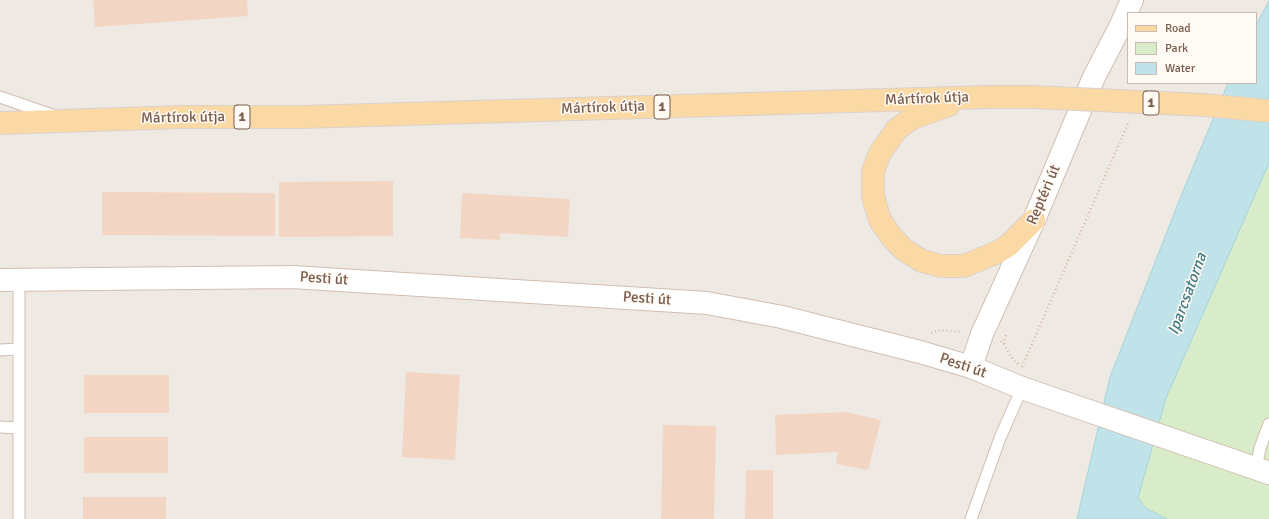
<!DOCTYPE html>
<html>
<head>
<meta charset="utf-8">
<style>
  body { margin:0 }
  #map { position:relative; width:1269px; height:519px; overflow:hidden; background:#fdf6ec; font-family:Signika,sans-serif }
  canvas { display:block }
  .legend { position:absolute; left:1127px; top:12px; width:130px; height:72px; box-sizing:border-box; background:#fffaf3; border:1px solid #cabbb1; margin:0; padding:5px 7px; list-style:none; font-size:12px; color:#7a5c4d }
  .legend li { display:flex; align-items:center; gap:8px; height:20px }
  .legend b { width:20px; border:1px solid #cabbb1 }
</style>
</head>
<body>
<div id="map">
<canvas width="1269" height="519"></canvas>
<ul class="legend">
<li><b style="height:5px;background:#fbd9a5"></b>Road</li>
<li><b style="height:11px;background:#d8ecc9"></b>Park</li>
<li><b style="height:11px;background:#bfe3e8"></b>Water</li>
</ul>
</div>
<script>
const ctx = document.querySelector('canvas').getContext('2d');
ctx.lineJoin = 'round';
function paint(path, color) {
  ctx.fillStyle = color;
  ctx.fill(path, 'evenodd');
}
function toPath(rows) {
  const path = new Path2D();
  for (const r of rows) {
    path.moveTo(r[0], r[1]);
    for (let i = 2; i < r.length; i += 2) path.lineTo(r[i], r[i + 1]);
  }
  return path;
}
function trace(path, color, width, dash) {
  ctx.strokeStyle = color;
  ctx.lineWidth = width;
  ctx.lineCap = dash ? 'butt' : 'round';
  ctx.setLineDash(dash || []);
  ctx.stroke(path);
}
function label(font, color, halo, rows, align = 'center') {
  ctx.font = font + ' Signika,sans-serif';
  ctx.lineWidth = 3;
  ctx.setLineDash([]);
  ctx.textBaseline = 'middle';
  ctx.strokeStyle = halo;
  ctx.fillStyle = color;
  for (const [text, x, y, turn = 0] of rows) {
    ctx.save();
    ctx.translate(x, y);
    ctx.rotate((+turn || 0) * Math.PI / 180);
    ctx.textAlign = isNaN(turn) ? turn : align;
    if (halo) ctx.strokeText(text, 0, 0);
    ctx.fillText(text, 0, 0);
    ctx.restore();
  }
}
const industrial = toPath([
  [0,0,1269,0,1256,25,1256,13,1128,13,1128,83,1228,83,1183,191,1110,377,1077,519,0,519]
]);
const green = toPath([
  [1269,163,1269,519,1167,519,1146,508,1138,498,1166,398]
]);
const water = toPath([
  [1269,1,1269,163,1166,398,1138,498,1146,508,1167,519,1077,519,1110,377,1183,191,1228,83,1256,83,1256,25,1269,1]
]);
const building = toPath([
  [93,0,247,0,248,16,95,27],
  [393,181,393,236,279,237,279,182],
  [102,192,275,193,275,236,102,235],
  [462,193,570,199,568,237,500,233,500,240,460,238],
  [406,372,460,375,455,460,402,457],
  [84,375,169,375,169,413,84,413],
  [846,412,881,420,868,470,836,464,838,452,776,455,775,415],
  [663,425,716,426,714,519,661,519],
  [84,437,168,437,168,473,84,473],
  [746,470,773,470,773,519,745,519],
  [83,497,166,497,166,519,83,519]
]);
const path = toPath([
  [931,333,941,330,962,332],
  [1001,341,1004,344,1011,357,1018,364],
  [1004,344,1006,334],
  [1022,367,1129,121]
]);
const lane = toPath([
  [0,97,52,115],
  [0,350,19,349],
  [0,427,19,428],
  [1256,469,1260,448,1269,424],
  [19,519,19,279],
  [971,519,1000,438,1022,388]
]);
const street = toPath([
  [0,280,292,277,707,303,782,317,920,352,971,367,1022,388,1269,473],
  [971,367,982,334,1034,220,1094,77,1121,25,1132,0]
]);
const primary = toPath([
  [949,105,912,118,896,130,880,153,873,171,873,197,880,220,891,236,903,249,922,261,941,266,964,266,998,252,1009,245,1034,220],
  [0,123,182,117,302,117,988,97,1033,97]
]);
const primaryBridge = toPath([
  [1033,97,1205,105,1269,111]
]);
const shields = [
  [1151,103,16],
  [662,107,16],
  [242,117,16]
];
const shieldNames = [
  ["1",1151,103],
  ["1",662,107],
  ["1",242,117]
];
const streetNames = [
  ["Mártírok útja",927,99,-2],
  ["Mártírok útja",603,108,-2],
  ["Mártírok útja",183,118,-1],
  ["Reptéri út",1044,195,-67],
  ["Pesti út",324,279,4],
  ["Pesti út",647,299,4],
  ["Pesti út",963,366,19]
];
const waterNames = [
  ["Iparcsatorna",1188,294,-70]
];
paint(industrial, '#efe9e4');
paint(green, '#d8ecc9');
paint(water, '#bfe3e8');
trace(water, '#a5d3da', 1);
paint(building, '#f3d5c3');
trace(lane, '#d1beb0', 13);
trace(street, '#d1beb0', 24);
trace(primary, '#dad1cd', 24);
trace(path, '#d9b8a5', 2.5, [1, 3]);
trace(lane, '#fff', 11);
trace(street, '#fff', 22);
trace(primary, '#fbd9a5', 22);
trace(primaryBridge, '#dad1cd', 24, []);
trace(primaryBridge, '#fbd9a5', 22);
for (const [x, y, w] of shields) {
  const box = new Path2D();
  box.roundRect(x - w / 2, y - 12, w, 24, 3);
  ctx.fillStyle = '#fffaf3';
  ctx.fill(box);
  trace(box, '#7a5c4d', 1);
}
label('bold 14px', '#7a5c4d', null, shieldNames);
label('15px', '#7a5c4d', '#fffaf3', streetNames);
label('italic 16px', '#437c86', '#fffaf3', waterNames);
</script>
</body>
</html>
